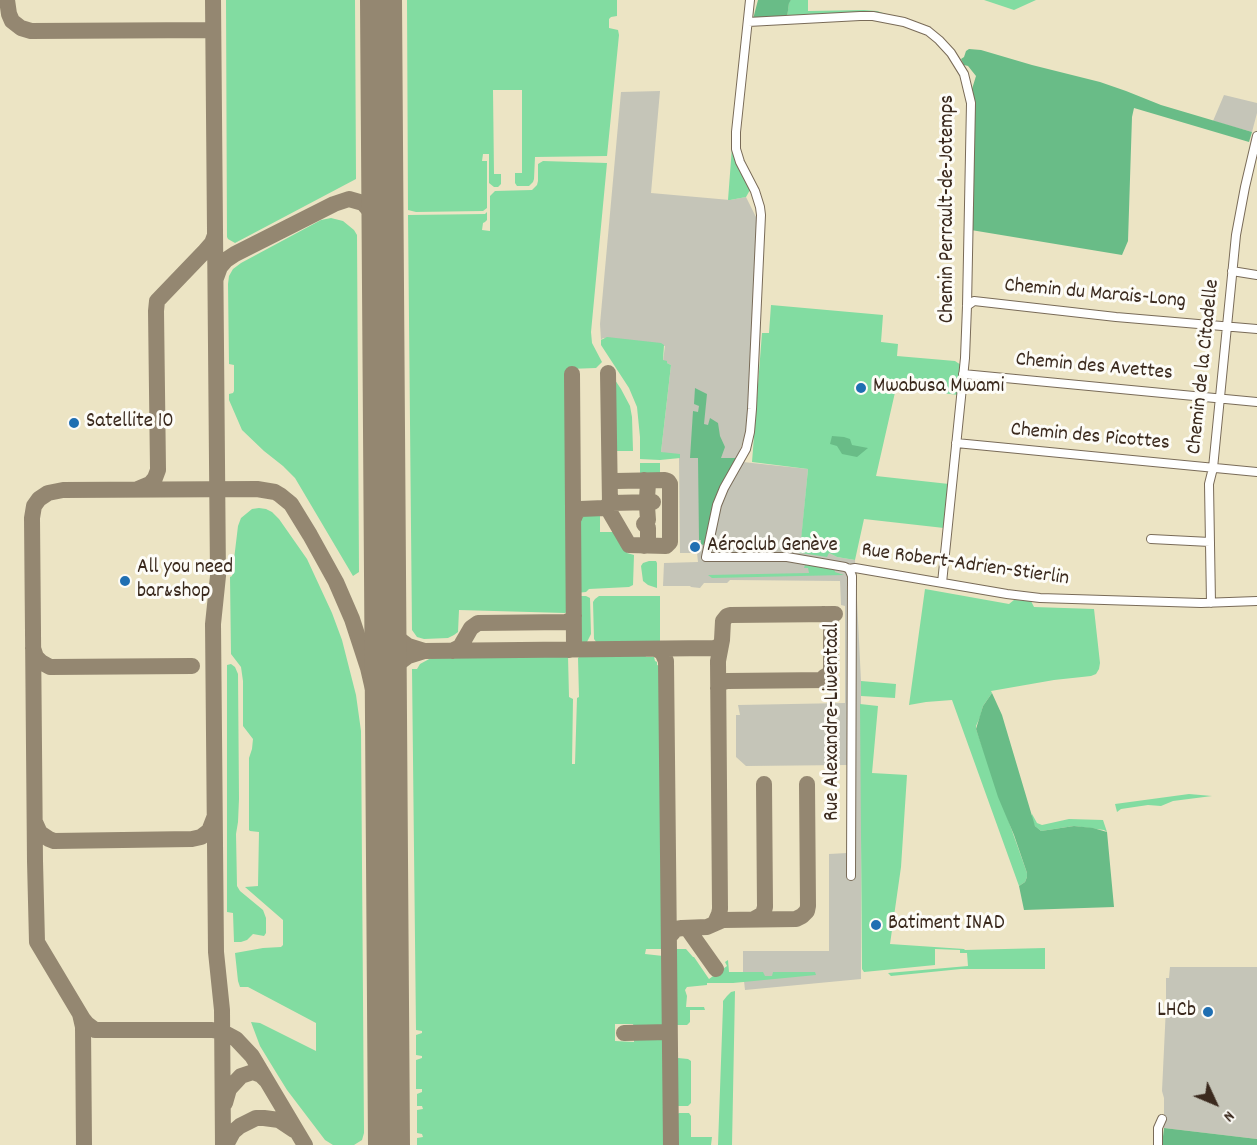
<!DOCTYPE html>
<html>
<head>
<meta charset="utf-8">
<style>
  body { margin:0 }
  #map { position:relative; width:1257px; height:1145px; overflow:hidden; background:#ece4c4; font-family:Dekko,sans-serif }
  canvas { display:block }
  .north { position:absolute; left:1185px; top:1073px; width:60px; height:60px; -webkit-text-stroke:4px #fdfcf7; paint-order:stroke; rotate:134deg; font-size:16px; font-weight:700; line-height:24px; text-align:center; color:#3b2a1e }
  .north::after { content:''; display:block; margin:auto; width:21px; height:27px; background:#3b2a1e; clip-path:polygon(50% 0,100% 100%,50% 72%,0 100%) }
</style>
</head>
<body>
<div id="map">
<canvas width="1257" height="1145"></canvas>
<div class="north">N</div>
</div>
<script>
const ctx = document.querySelector('canvas').getContext('2d');
ctx.lineJoin = 'round';
function paint(path, color) {
  ctx.fillStyle = color;
  ctx.fill(path, 'evenodd');
}
function toPath(rows) {
  const path = new Path2D();
  for (const r of rows) {
    path.moveTo(r[0], r[1]);
    for (let i = 2; i < r.length; i += 2) path.lineTo(r[i], r[i + 1]);
  }
  return path;
}
function trace(path, color, width, dash) {
  ctx.strokeStyle = color;
  ctx.lineWidth = width;
  ctx.lineCap = dash ? 'butt' : 'round';
  ctx.setLineDash(dash || []);
  ctx.stroke(path);
}
function label(font, color, halo, rows, align = 'center') {
  ctx.font = font + ' Dekko,sans-serif';
  ctx.lineWidth = 6;
  ctx.setLineDash([]);
  ctx.textBaseline = 'middle';
  ctx.strokeStyle = halo;
  ctx.fillStyle = color;
  for (const [text, x, y, turn = 0] of rows) {
    ctx.save();
    ctx.translate(x, y);
    ctx.rotate((+turn || 0) * Math.PI / 180);
    ctx.textAlign = isNaN(turn) ? turn : align;
    if (halo) ctx.strokeText(text, 0, 0);
    ctx.fillText(text, 0, 0);
    ctx.restore();
  }
}
const industrial = toPath([
  [660,91,651,193,730,200,746,197,758,221,750,390,745,435,738,456,743,462,808,469,801,543,825,551,837,557,855,560,861,681,861,979,745,990,743,972,743,951,829,951,829,854,847,853,847,765,746,766,736,757,736,715,740,715,738,705,845,703,845,606,841,605,840,581,730,580,727,583,704,583,700,588,691,587,690,586,663,586,664,563,698,562,697,553,680,553,679,458,680,458,661,452,671,365,663,361,665,346,603,338,601,340,600,324,621,92],
  [1224,95,1257,103,1257,113,1252,132,1213,121],
  [1170,967,1257,967,1257,1139,1164,1128,1164,1098,1162,1091,1166,1007,1166,978,1169,978]
]);
const green = toPath([
  [226,0,355,0,356,179,235,243,228,239,227,237],
  [407,0,617,0,617,16,611,17,609,19,609,28,618,30,619,35,607,156,535,157,534,179,533,182,529,186,517,186,515,183,515,173,522,173,522,90,493,90,494,174,501,174,501,184,498,187,494,187,489,183,489,154,483,154,482,161,487,161,487,208,483,211,416,212,408,210],
  [791,0,808,0,808,11,864,10,877,11,904,20,787,18,789,2],
  [984,0,1036,0,1014,10],
  [732,147,736,162,750,190,746,197,730,200,728,200],
  [543,161,607,163,591,332,592,343,602,362,596,368,569,369,571,606,569,611,565,613,459,610,458,632,454,635,448,638,424,639,417,637,412,630,408,215,485,214,487,212,487,220,485,222,483,223,482,230,490,231,490,196,495,191,532,190,537,185,538,181,538,164],
  [331,218,343,221,354,230,357,235,359,572,353,576,295,478,283,466,264,451,242,430,229,400,229,394,233,393,234,391,234,365,229,364,228,284,229,276,233,269,241,263,321,220],
  [771,305,883,315,881,342,898,344,897,356,955,361,961,365,959,395,896,388,876,476,949,484,944,528,864,519,855,560,837,557,829,553,827,557,795,552,795,550,800,550,808,469,752,462,762,333,769,333],
  [607,337,661,343,664,345,663,360,667,361,667,363,671,365,661,452,680,454,680,458,660,460,640,459,640,437,637,407,629,388,601,345,601,340],
  [611,374,621,389,630,406,632,417,633,451,614,451,614,441,610,441],
  [640,463,660,463,660,475,640,475],
  [259,508,266,509,272,512,279,519,307,559,332,613,342,640,356,695,361,731,364,1133,362,1140,354,1145,333,1145,325,1140,287,1090,274,1069,260,1046,251,1022,260,1023,316,1051,316,1023,248,987,240,987,238,981,235,953,263,948,281,947,283,945,283,920,245,887,258,886,259,832,250,831,249,830,249,758,252,749,253,739,243,726,243,681,241,667,231,654,230,577,232,576,238,526,241,518,252,509],
  [584,512,597,512,600,514,600,532,616,532,627,550,627,553,634,555,633,585,629,587,589,589,586,592,576,593,576,519,579,514],
  [649,561,656,561,657,563,657,588,648,585,643,581,641,566,643,563],
  [805,565,834,568,835,572,844,575,712,578,708,575,809,573,808,568,804,568],
  [925,589,1009,604,1014,600,1031,601,1034,607,1094,609,1100,663,1099,669,1096,674,1091,676,1054,680,991,691,992,693,983,706,980,717,976,726,976,729,1027,873,1027,877,1025,882,1019,886,952,700,926,702,909,705],
  [586,596,590,598,591,634,587,642,583,643,579,640,577,596],
  [599,596,660,596,660,643,597,643,594,639,593,602,595,599],
  [645,655,646,657,654,657,655,661,657,662,657,665,660,666,663,949,646,949,645,954,663,956,663,1027,634,1027,633,1024,615,1024,615,1041,634,1042,634,1038,663,1038,665,1145,417,1145,417,1138,423,1137,422,1134,417,1133,417,1110,423,1109,422,1106,417,1106,417,1094,422,1092,422,1089,416,1089,416,1060,422,1058,422,1056,416,1055,416,1035,422,1033,422,1031,416,1030,412,669,417,669,420,664,431,658,568,656,569,697,573,699,572,764,575,764,577,698,579,697,578,658,580,656],
  [231,664,235,667,238,674,239,799,238,822,236,834,237,886,240,891,263,910,266,918,266,933,264,936,253,934,247,940,241,942,234,942,233,913,227,912,227,665],
  [861,681,896,684,895,698,861,696],
  [860,704,878,706,872,773,907,775,901,867,890,944,964,949,965,950,1045,948,1045,969,961,969,891,976,888,973,968,966,967,953,960,953,960,950,935,949,935,965,864,972,862,969],
  [1189,794,1212,796,1173,801,1161,806,1148,805,1121,809,1117,812,1115,804],
  [1032,814,1037,823,1042,825,1069,819,1103,820,1107,832,1104,830,1074,826,1041,831,1035,826,1032,820],
  [674,949,686,949,693,957,694,957,709,979,727,966,725,962,728,960,729,972,763,972,765,976,772,976,773,972,815,972,816,975,733,983,707,983,707,985,687,987,685,990,687,996,686,1007,704,1007,705,1010,690,1010,690,1022,687,1025,677,1025,674,1023],
  [735,991,732,1145,718,1145,723,1006,723,1001,727,996,731,992],
  [678,1058,688,1059,691,1061,691,1103,688,1106,678,1106,676,1104,675,1073,677,1073,675,1072,675,1062],
  [679,1113,689,1113,691,1116,691,1137,712,1137,711,1145,676,1145,676,1115]
]);
const forest = toPath([
  [758,0,791,0,789,3,787,18,753,19],
  [969,49,981,50,1032,65,1100,82,1126,91,1161,105,1252,132,1249,142,1134,108,1132,117,1128,241,1122,255,971,230,975,103,972,89,976,76,968,66,964,65,961,59,964,57,966,51],
  [695,388,707,394,704,424,708,425,710,418,718,423,720,436,725,447,721,458,738,458,716,496,705,544,703,545,701,544,701,540,699,540,698,458,690,458,693,411,698,412,699,406,694,404],
  [832,436,844,437,850,439,852,445,868,448,857,457,842,454,837,446,830,444],
  [992,693,1002,715,1035,826,1041,831,1074,826,1093,828,1107,832,1114,907,1024,910,1019,886,1025,882,1027,877,1027,873,1014,835,998,797,976,729,983,706],
  [1164,1128,1257,1139,1257,1145,1162,1145]
]);
const taxiway = toPath([
  [7,0,9,14,12,21,21,28,31,31,213,30],
  [213,0,218,576,213,624,216,952,222,1010,223,1145],
  [216,278,220,267,226,260,235,254,334,204,349,199,363,203,382,225],
  [644,480,648,484,647,498,643,502,647,506,648,520,644,524,648,528,648,542,644,546],
  [138,489,150,484,155,478,158,470,156,311,157,301,205,251,212,243,215,235],
  [610,504,612,503,653,502],
  [604,508,608,509,629,545,666,546,670,542,670,484,668,481,665,480,616,481,612,482,610,485],
  [574,518,576,513,580,509,604,508,610,504,608,373],
  [823,614,829,618,831,624,831,671,829,674,824,677],
  [385,618,400,640,408,646,424,651],
  [33,648,36,657,41,662,50,667,192,666],
  [656,649,662,652,666,661,671,1145],
  [569,650,572,648,574,645,572,374],
  [452,651,460,647,471,628,478,623,566,622,571,620,574,616],
  [385,686,400,662,408,656,424,651,714,648,720,646,722,640],
  [718,688,721,683,727,681,827,680],
  [35,822,40,833,49,839,54,841,192,839,201,837,209,831,214,818],
  [754,919,763,914,765,907,764,784],
  [715,923,719,914,720,909,718,661,722,640,723,621,727,616,730,615,835,614],
  [687,928,716,969],
  [669,937,676,929,682,928,707,927,723,920,796,919,802,916,807,911,808,906,807,784],
  [80,1014,83,1027,84,1145],
  [624,1033,669,1032],
  [225,1103,229,1089,241,1076,253,1072,261,1075,266,1080],
  [226,1145,233,1132,240,1126,256,1118,264,1118,279,1120,294,1130],
  [305,1145,252,1056,236,1039,223,1032,212,1030,95,1030,87,1024,83,1019,37,942,35,861,32,518,34,506,39,499,48,493,63,490,257,489,275,492,280,495,291,504,310,535,336,582,352,619,368,668,381,724,386,764,387,863]
]);
const runway = toPath([
  [381,0,389,1145]
]);
const street = toPath([
  [750,0,736,132,736,149,740,162,755,191,760,207,761,215,752,409,750,432,746,449,724,488,717,505,706,557,787,557,845,567,849,569,855,568,1007,594,1040,598,1201,603,1257,601],
  [748,22,860,16,873,16,904,22,928,31,939,40,951,53,964,74,971,103,967,306,965,358,942,583],
  [1232,271,1257,275],
  [967,306,974,301,1116,317,1257,329],
  [963,374,1257,402],
  [956,443,1257,472],
  [1151,539,1210,542],
  [849,569,852,576,851,876],
  [1211,603,1209,484,1213,468,1236,235,1245,187,1257,136],
  [1158,1145,1158,1128,1162,1119]
]);
const markers = [
  [861,388,6,"#1f6fb2"],
  [74,423,6,"#1f6fb2"],
  [695,547,6,"#1f6fb2"],
  [125,581,6,"#1f6fb2"],
  [876,925,6,"#1f6fb2"],
  [1208,1012,6,"#1f6fb2"]
];
const streetNames = [
  ["Chemin Perrault-de-Jotemps",949,209,-90],
  ["Chemin du Marais-Long",1095,295,5],
  ["Chemin de la Citadelle",1205,367,-84],
  ["Chemin des Avettes",1094,368,5],
  ["Chemin des Picottes",1090,438,5],
  ["Rue Robert-Adrien-Stierlin",965,566,8],
  ["Rue Alexandre-Liwentaal",834,722,-90]
];
const poiNames = [
  ["Mwabusa Mwami",873,388],
  ["Satellite 10",86,423],
  ["Aéroclub Genève",707,547],
  ["All you need",137,569],
  ["bar&shop",137,593],
  ["Batiment INAD",888,925],
  ["LHCb",1196,1012,"right"]
];
paint(industrial, '#c5c5b8');
paint(green, '#82dca1');
paint(forest, '#69bc87');
trace(taxiway, '#948771', 16);
trace(runway, '#948771', 42);
trace(street, '#796b58', 10);
trace(street, '#fff', 8);
for (const [x, y, r, color] of markers) {
  const dot = new Path2D();
  dot.arc(x, y, r, 0, 2 * Math.PI);
  ctx.fillStyle = color;
  ctx.fill(dot);
  trace(dot, '#fdfcf7', 2);
}
label('21px', '#3b2a1e', '#fdfcf7', streetNames);
label('21px', '#3b2a1e', '#fdfcf7', poiNames, 'left');
</script>
</body>
</html>
